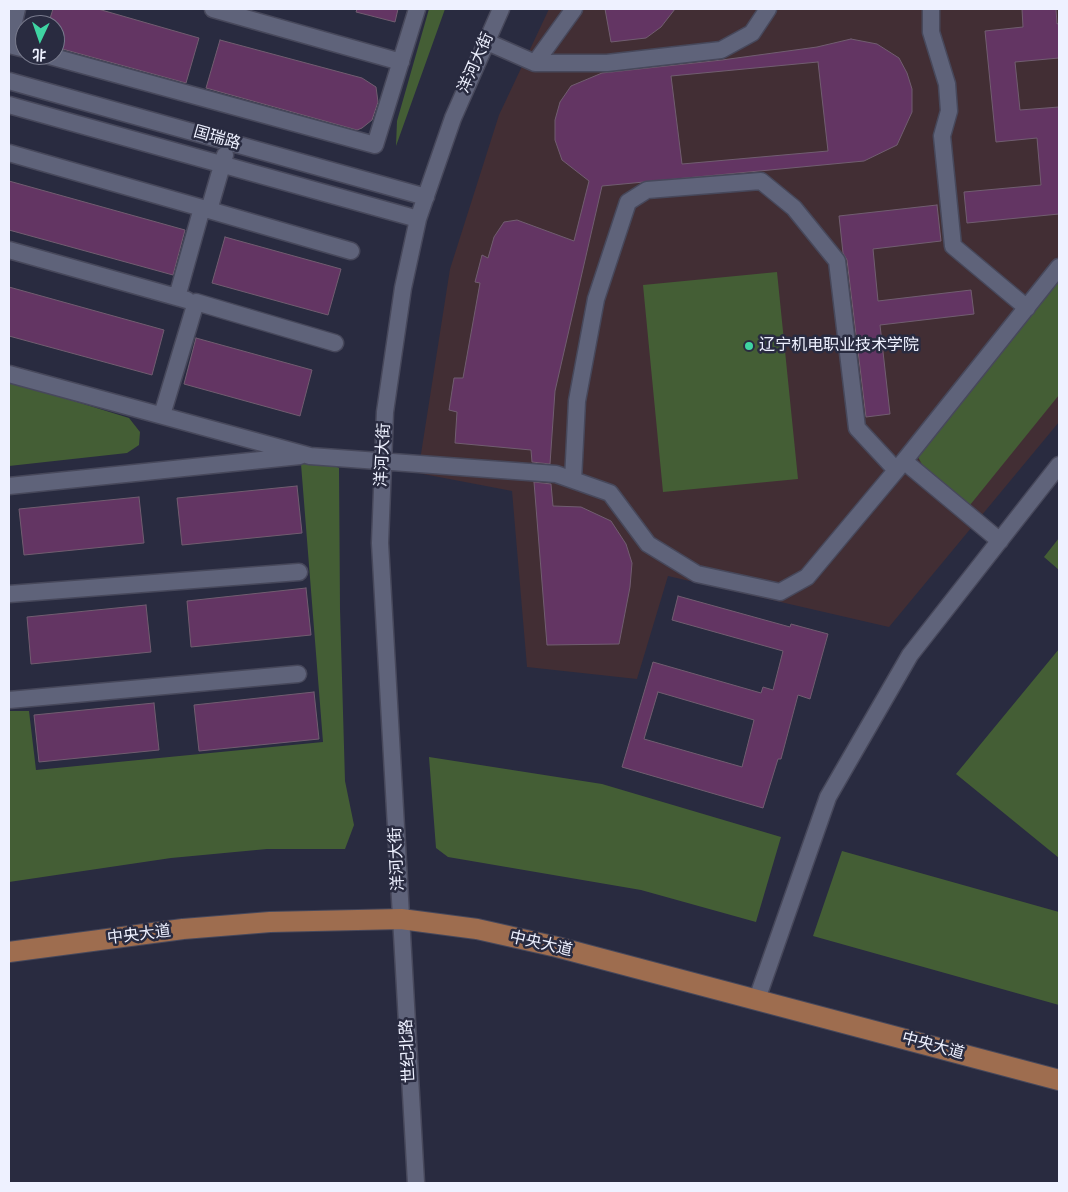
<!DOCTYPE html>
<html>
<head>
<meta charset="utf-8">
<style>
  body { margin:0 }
  #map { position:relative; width:1068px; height:1192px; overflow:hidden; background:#292b40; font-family:"Fira Sans","Noto Sans SC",sans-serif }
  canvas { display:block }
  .frame { position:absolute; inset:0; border:10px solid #eef1ff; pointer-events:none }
  .north { position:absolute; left:15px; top:15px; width:50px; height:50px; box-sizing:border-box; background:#292b40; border:1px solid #787a8c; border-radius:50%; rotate:183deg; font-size:14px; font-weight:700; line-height:20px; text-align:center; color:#eef1ff }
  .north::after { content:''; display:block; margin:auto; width:18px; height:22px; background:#3fd4a2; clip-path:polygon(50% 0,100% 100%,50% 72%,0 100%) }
</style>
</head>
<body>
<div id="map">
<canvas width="1068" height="1192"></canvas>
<div class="frame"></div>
<div class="north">北</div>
</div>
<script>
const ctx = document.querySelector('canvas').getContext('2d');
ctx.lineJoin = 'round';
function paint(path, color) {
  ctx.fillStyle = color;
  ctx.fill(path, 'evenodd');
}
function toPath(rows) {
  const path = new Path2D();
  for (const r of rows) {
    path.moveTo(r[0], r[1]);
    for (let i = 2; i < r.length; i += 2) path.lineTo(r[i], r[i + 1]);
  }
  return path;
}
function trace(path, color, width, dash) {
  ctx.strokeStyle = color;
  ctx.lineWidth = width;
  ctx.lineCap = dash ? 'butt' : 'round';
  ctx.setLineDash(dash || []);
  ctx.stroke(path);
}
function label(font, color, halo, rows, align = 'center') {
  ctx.font = font + ' "Fira Sans","Noto Sans SC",sans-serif';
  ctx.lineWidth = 5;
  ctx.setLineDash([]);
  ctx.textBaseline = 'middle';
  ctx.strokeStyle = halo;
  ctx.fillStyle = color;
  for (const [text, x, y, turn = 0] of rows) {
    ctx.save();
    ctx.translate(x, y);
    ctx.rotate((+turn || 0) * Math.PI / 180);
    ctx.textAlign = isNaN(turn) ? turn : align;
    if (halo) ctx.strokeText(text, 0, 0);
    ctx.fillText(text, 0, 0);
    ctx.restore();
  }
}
const education = toPath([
  [549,9,1059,9,1059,422,889,627,668,576,637,679,527,667,512,491,418,473,450,269,499,115]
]);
const green = toPath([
  [429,9,445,9,396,146,397,121],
  [777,272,798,479,663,492,643,285],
  [1059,278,1059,395,970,505,925,470,918,457],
  [9,381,129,418,140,432,139,445,127,453,9,466],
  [327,461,339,468,340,609,345,781,354,825,345,849,267,849,171,858,9,882,9,711,29,711,36,770,323,742,301,464],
  [1059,538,1059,570,1044,557],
  [1059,649,1059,858,956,774],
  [429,757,602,784,781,837,756,922,641,890,448,857,436,848],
  [842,851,1059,912,1059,1005,813,936]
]);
const building = toPath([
  [53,9,98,9,199,38,186,83,55,47,55,25,48,25,53,9],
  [357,9,398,9,395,22,356,12,357,9],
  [605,9,675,9,661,27,646,38,611,42,605,9],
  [1022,9,1056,9,1057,24,1059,23,1059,58,1015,62,1020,110,1059,107,1059,214,967,223,964,192,1041,185,1037,138,996,142,985,31,1023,27,1022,9],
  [851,39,877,44,899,58,907,73,912,89,912,112,897,145,864,161,602,186,555,391,550,464,532,462,531,450,455,443,457,412,449,410,454,378,463,378,480,283,475,282,482,255,488,258,494,237,504,222,517,220,574,241,589,181,562,160,555,140,555,120,560,102,571,86,602,73,722,60,817,47,851,39],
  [818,62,828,151,682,164,671,76,818,62],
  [220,40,362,78,376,87,378,102,372,120,362,128,357,130,206,88,220,40],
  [9,181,185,230,173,275,9,230,9,181],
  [937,205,941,241,873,249,878,301,971,290,974,314,880,325,890,414,866,417,847,260,843,253,839,216,937,205],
  [225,237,341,269,328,315,212,283,225,237],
  [9,287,164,330,152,375,9,336,9,287],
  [196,338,312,370,300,416,184,384,196,338],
  [534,482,551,484,553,506,581,507,611,521,626,544,632,563,630,587,619,644,547,645,534,482],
  [297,486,302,533,182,545,177,498,297,486],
  [139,497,144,543,24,555,19,509,139,497],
  [306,588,311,635,191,647,187,601,306,588],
  [678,596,790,627,791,624,828,634,810,699,798,695,781,759,778,759,763,808,622,767,653,662,761,693,763,687,773,690,783,651,672,620,678,596],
  [658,692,754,720,742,767,644,739,658,692],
  [146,605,151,652,31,664,27,617,146,605],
  [314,692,319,739,199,751,194,705,314,692],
  [154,703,159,750,39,762,34,715,154,703]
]);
const minor = toPath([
  [213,9,401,62],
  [931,9,931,32,947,84,949,111,942,136,953,246,1027,308],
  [485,41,535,63,574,9],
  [9,43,17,9],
  [9,45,25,49],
  [46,55,375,145,417,9],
  [535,63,607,63,721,50,752,33,768,9],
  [9,81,426,197],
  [9,105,418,219],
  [9,153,202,208],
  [209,210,225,155],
  [9,250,187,300],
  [177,297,202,208,351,251],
  [9,374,310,456,556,474,610,493,648,544,697,574,780,592,807,577,904,461],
  [162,415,196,302,335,343],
  [573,480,577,401,596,299,628,202,647,190,761,181,794,208,837,261,857,428,896,470],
  [9,486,300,456],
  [1000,541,904,461,1059,267],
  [9,594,299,572],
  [9,700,298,674],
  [757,999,828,797,910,655,1059,465],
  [416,1183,380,543,385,412,403,288,418,219,453,118,501,9]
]);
const major = toPath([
  [9,952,183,929,270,922,401,919,477,929,557,947,1059,1080]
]);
const markers = [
  [749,346,5,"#3fd4a2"]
];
const streetNames = [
  ["洋河大街",476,63,-66],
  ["国瑞路",217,138,16],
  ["洋河大街",383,455,-87],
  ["洋河大街",397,859,-93],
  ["中央大道",139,935,-7],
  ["中央大道",541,944,13],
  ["中央大道",933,1046,15],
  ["世纪北路",408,1051,-93]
];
const poiNames = [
  ["辽宁机电职业技术学院",759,346]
];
paint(education, '#422e34');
paint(green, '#445e35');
paint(building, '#633563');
trace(building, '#715d70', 1);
trace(minor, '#47485b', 19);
trace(major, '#47485b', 22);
trace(minor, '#5f637a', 16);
trace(major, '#9e6d4f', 20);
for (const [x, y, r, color] of markers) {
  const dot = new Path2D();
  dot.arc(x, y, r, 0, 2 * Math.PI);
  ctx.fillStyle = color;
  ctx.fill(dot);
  trace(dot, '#292b40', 2);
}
label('16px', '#eef1ff', '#292b40', streetNames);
label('16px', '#eef1ff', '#292b40', poiNames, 'left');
</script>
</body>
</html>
